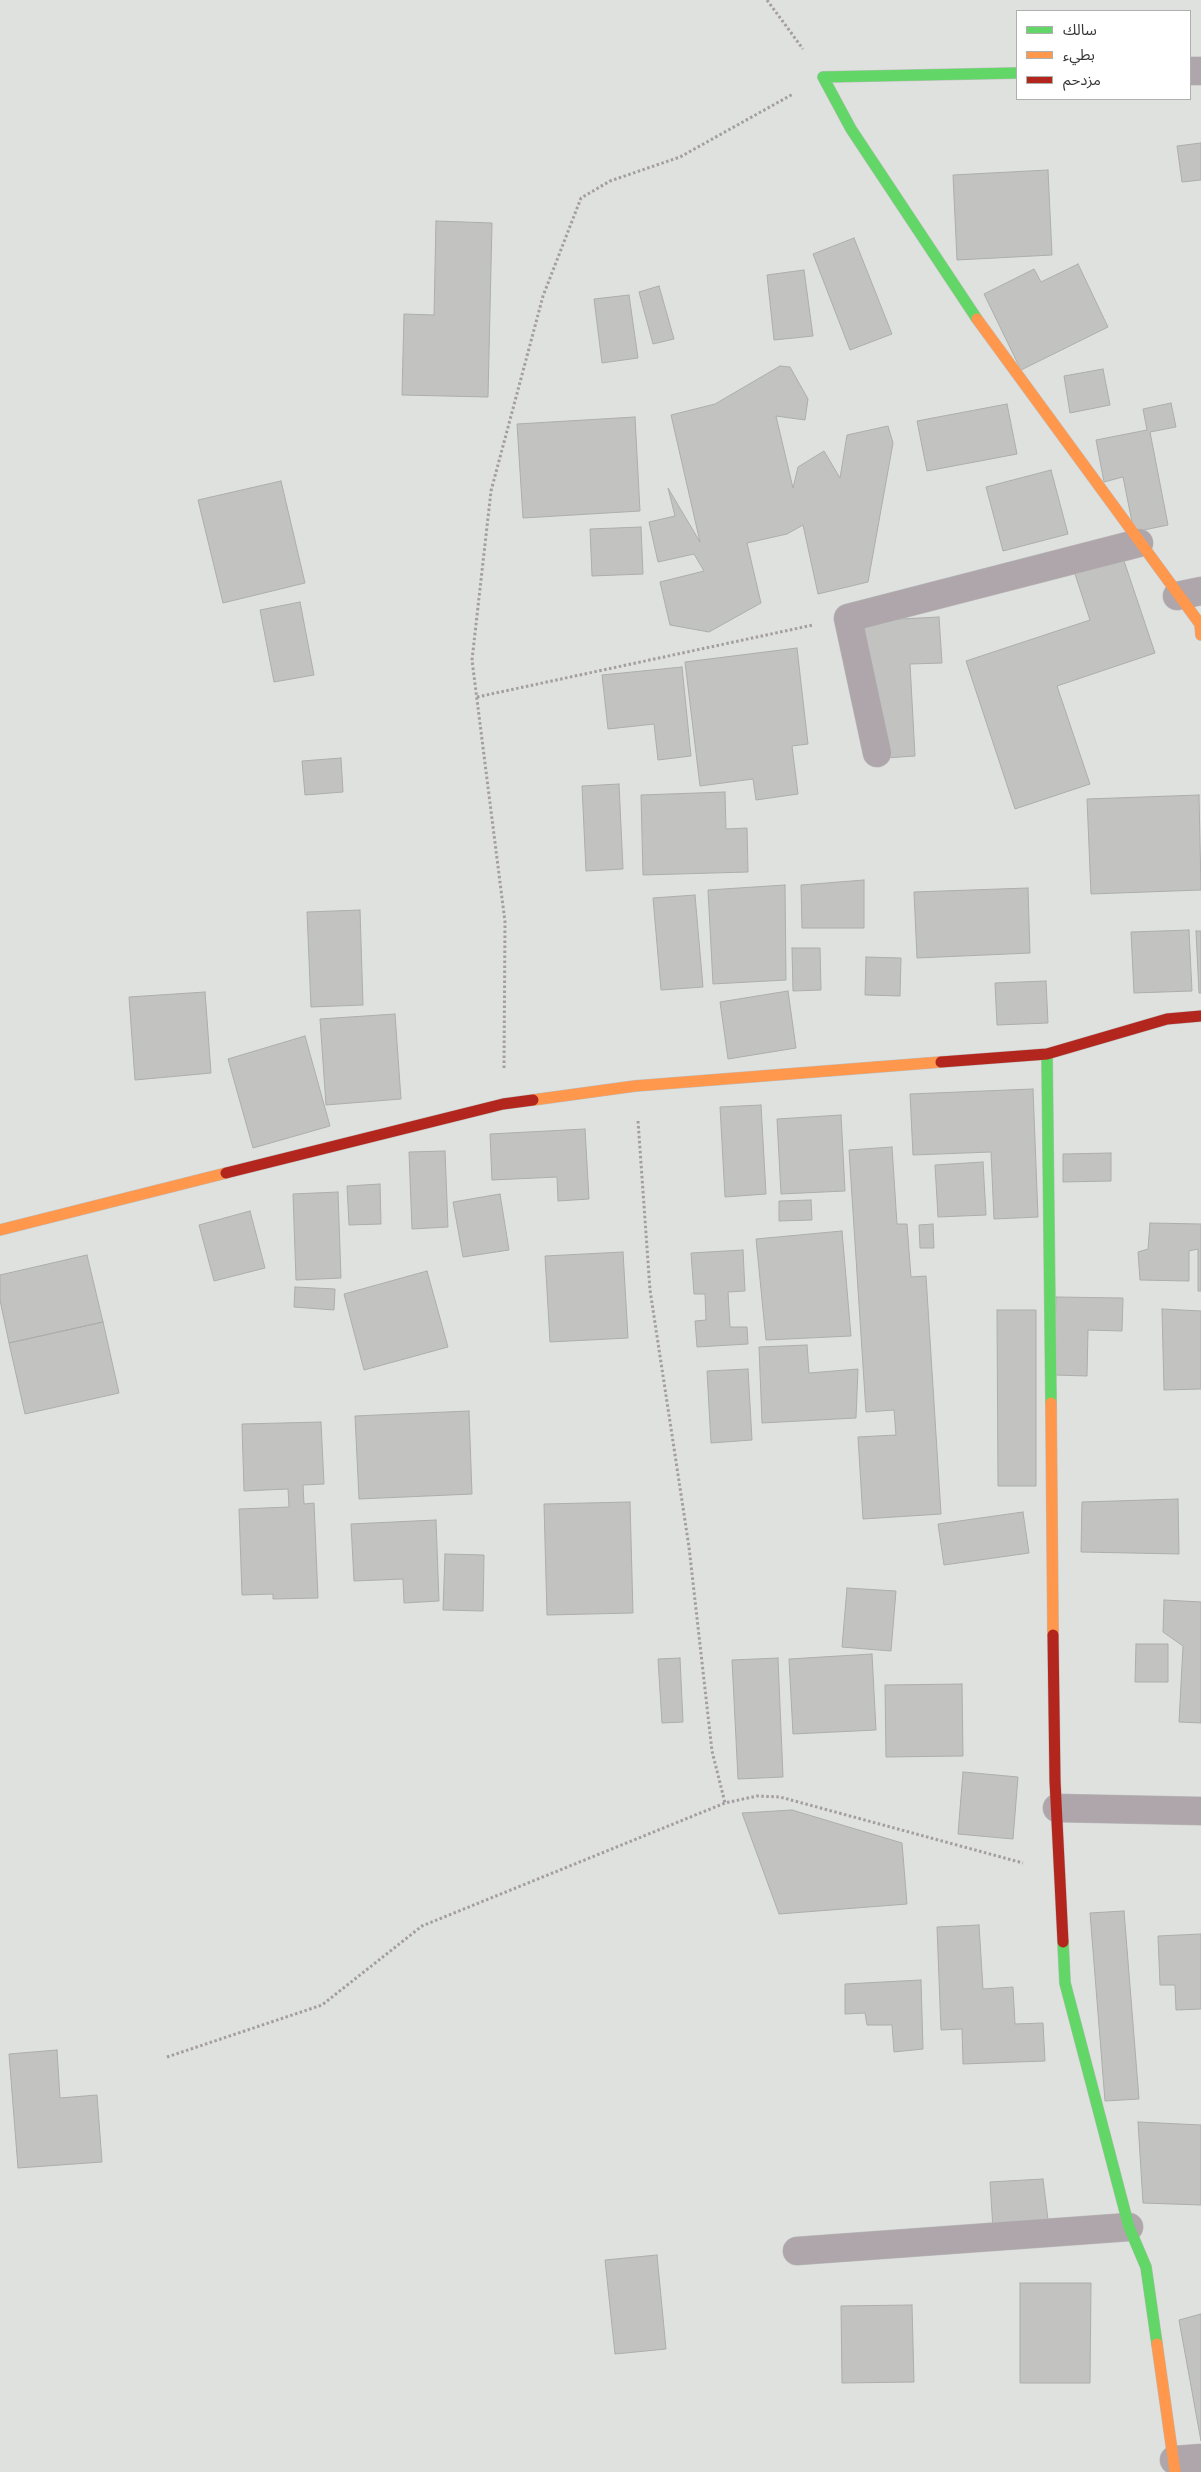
<!DOCTYPE html>
<html>
<head>
<meta charset="utf-8">
<style>
  body { margin:0 }
  #map { position:relative; width:1201px; height:2472px; overflow:hidden; background:#dfe1de; font-family:"Fira Sans Condensed","Noto Sans Arabic",sans-serif }
  canvas { display:block }
  .legend { position:absolute; left:1016px; top:10px; width:175px; height:90px; box-sizing:border-box; background:#fff; border:1px solid #aeafae; margin:0; padding:6px 9px; list-style:none; font-size:15px; color:#353735 }
  .legend li { display:flex; align-items:center; gap:10px; height:25px }
  .legend b { width:25px; border:1px solid #aeafae }
</style>
</head>
<body>
<div id="map">
<canvas width="1201" height="2472"></canvas>
<ul class="legend">
<li><b style="height:6px;background:#63d668"></b>سالك</li>
<li><b style="height:6px;background:#ff974d"></b>بطيء</li>
<li><b style="height:6px;background:#b3261e"></b>مزدحم</li>
</ul>
</div>
<script>
const ctx = document.querySelector('canvas').getContext('2d');
ctx.lineJoin = 'round';
function paint(path, color) {
  ctx.fillStyle = color;
  ctx.fill(path, 'evenodd');
}
function toPath(rows) {
  const path = new Path2D();
  for (const r of rows) {
    path.moveTo(r[0], r[1]);
    for (let i = 2; i < r.length; i += 2) path.lineTo(r[i], r[i + 1]);
  }
  return path;
}
function trace(path, color, width, dash) {
  ctx.strokeStyle = color;
  ctx.lineWidth = width;
  ctx.lineCap = dash ? 'butt' : 'round';
  ctx.setLineDash(dash || []);
  ctx.stroke(path);
}
const building = toPath([
  [1201,143,1201,180,1182,182,1177,146,1201,143],
  [1048,170,1052,255,957,260,953,175,1048,170],
  [436,221,492,223,488,397,402,395,404,314,434,315,436,221],
  [854,238,892,334,850,350,813,254,854,238],
  [1078,264,1108,327,1021,370,984,294,1034,269,1041,282,1078,264],
  [804,270,813,336,774,340,767,275,804,270],
  [659,286,674,339,653,344,639,292,659,286],
  [629,295,638,358,602,363,594,299,629,295],
  [780,366,790,367,808,399,805,420,776,416,793,488,798,467,824,451,840,478,847,435,888,426,893,443,868,582,818,594,803,525,787,534,747,543,761,603,709,632,670,625,660,582,704,571,694,554,658,562,649,522,675,516,668,488,700,542,671,415,715,404,780,366],
  [1103,369,1110,405,1070,413,1064,376,1103,369],
  [1171,403,1176,427,1150,432,1168,525,1134,532,1123,477,1104,482,1096,440,1147,430,1143,409,1171,403],
  [1007,404,1017,454,927,471,917,421,1007,404],
  [635,417,640,511,523,518,517,424,635,417],
  [1051,470,1068,534,1003,551,986,487,1051,470],
  [281,481,305,583,223,603,198,500,281,481],
  [641,527,643,574,592,576,590,529,641,527],
  [1122,555,1155,653,1057,686,1090,784,1015,809,966,661,1090,620,1074,571,1122,555],
  [300,602,314,675,274,682,260,610,300,602],
  [939,617,942,663,910,664,915,756,870,759,861,621,939,617],
  [797,648,808,744,792,746,798,794,756,800,753,779,700,786,685,662,797,648],
  [682,667,691,756,658,760,654,724,608,729,602,675,682,667],
  [341,758,343,792,305,795,302,761,341,758],
  [619,784,623,869,586,871,582,786,619,784],
  [725,792,726,829,747,828,748,872,643,875,641,795,725,792],
  [1199,795,1201,890,1091,894,1087,799,1199,795],
  [864,880,864,928,802,928,801,885,864,880],
  [785,885,786,980,713,984,708,890,785,885],
  [1028,888,1030,953,917,958,914,892,1028,888],
  [695,895,703,987,661,990,653,898,695,895],
  [360,910,363,1005,311,1007,307,912,360,910],
  [1189,930,1192,991,1134,993,1131,932,1189,930],
  [1196,931,1201,931,1201,993,1199,993,1196,931],
  [792,948,820,948,821,990,793,991,792,948],
  [866,957,901,958,900,996,865,995,866,957],
  [1046,981,1048,1023,997,1025,995,983,1046,981],
  [788,991,796,1048,728,1059,720,1002,788,991],
  [205,992,211,1073,135,1080,129,997,205,992],
  [395,1014,401,1099,326,1105,320,1019,395,1014],
  [305,1036,330,1126,253,1148,228,1059,305,1036],
  [1033,1089,1038,1217,994,1219,991,1152,913,1155,910,1094,1033,1089],
  [761,1105,766,1194,725,1197,720,1107,761,1105],
  [841,1115,845,1191,781,1194,777,1119,841,1115],
  [585,1129,589,1199,558,1201,557,1177,492,1180,490,1134,585,1129],
  [892,1147,897,1224,907,1224,911,1277,926,1276,941,1514,863,1519,858,1437,896,1435,894,1410,866,1412,849,1150,892,1147],
  [445,1151,448,1227,412,1229,409,1152,445,1151],
  [1111,1153,1111,1181,1063,1182,1063,1154,1111,1153],
  [983,1162,986,1215,938,1217,935,1165,983,1162],
  [380,1184,381,1224,349,1225,347,1186,380,1184],
  [338,1192,341,1278,296,1280,293,1194,338,1192],
  [500,1194,509,1250,463,1257,453,1202,500,1194],
  [811,1200,812,1220,779,1221,779,1201,811,1200],
  [250,1211,265,1268,214,1281,199,1225,250,1211],
  [1150,1223,1201,1224,1201,1291,1198,1291,1198,1249,1189,1251,1189,1281,1140,1280,1138,1252,1148,1249,1150,1223],
  [933,1224,934,1248,920,1248,919,1225,933,1224],
  [842,1231,851,1336,766,1340,756,1239,842,1231],
  [743,1250,745,1291,728,1292,730,1327,747,1327,748,1344,697,1347,695,1321,706,1320,705,1294,694,1294,691,1253,743,1250],
  [623,1252,628,1338,550,1342,545,1256,623,1252],
  [87,1255,103,1322,9,1343,0,1300,0,1275,87,1255],
  [427,1271,448,1347,364,1370,344,1294,427,1271],
  [295,1287,335,1289,334,1310,294,1307,295,1287],
  [1056,1297,1123,1298,1122,1331,1088,1330,1087,1376,1054,1375,1056,1297],
  [1162,1309,1201,1311,1201,1389,1164,1390,1162,1309],
  [997,1310,1036,1310,1036,1486,998,1486,997,1310],
  [103,1322,119,1393,25,1414,9,1343,103,1322],
  [807,1345,809,1373,858,1369,856,1418,762,1423,759,1347,807,1345],
  [748,1369,752,1440,711,1443,707,1371,748,1369],
  [469,1411,472,1494,359,1499,355,1416,469,1411],
  [321,1422,324,1484,303,1485,304,1504,314,1503,318,1598,273,1599,273,1594,242,1595,239,1509,289,1507,288,1489,244,1491,242,1424,321,1422],
  [1178,1499,1179,1554,1081,1552,1082,1502,1178,1499],
  [630,1502,633,1613,547,1615,544,1504,630,1502],
  [1023,1512,1029,1553,944,1565,938,1524,1023,1512],
  [436,1520,439,1601,404,1603,403,1579,354,1581,351,1524,436,1520],
  [445,1554,484,1555,483,1611,443,1610,445,1554],
  [847,1588,896,1591,891,1651,842,1647,847,1588],
  [1164,1600,1201,1602,1201,1723,1179,1722,1183,1646,1163,1632,1164,1600],
  [1136,1644,1168,1644,1168,1682,1135,1682,1136,1644],
  [872,1654,876,1730,793,1734,789,1659,872,1654],
  [680,1658,683,1722,662,1723,658,1659,680,1658],
  [778,1658,783,1777,738,1779,732,1660,778,1658],
  [962,1684,963,1756,886,1757,885,1685,962,1684],
  [963,1772,1018,1777,1013,1839,958,1834,963,1772],
  [792,1810,902,1843,907,1904,779,1914,742,1813,792,1810],
  [1124,1911,1139,2099,1105,2101,1090,1913,1124,1911],
  [979,1925,983,1989,1013,1987,1015,2024,1043,2023,1045,2061,963,2064,962,2029,941,2030,937,1927,979,1925],
  [1201,1934,1201,2009,1176,2010,1175,1985,1160,1985,1158,1936,1201,1934],
  [921,1980,923,2049,894,2052,892,2025,867,2025,865,2013,845,2014,845,1984,921,1980],
  [57,2050,60,2098,97,2095,102,2162,18,2168,9,2054,57,2050],
  [1138,2122,1201,2125,1201,2205,1143,2203,1138,2122],
  [1043,2179,1049,2228,993,2229,990,2182,1043,2179],
  [657,2255,666,2349,615,2354,605,2260,657,2255],
  [1020,2283,1091,2283,1090,2383,1020,2383,1020,2283],
  [912,2305,914,2382,842,2383,841,2306,912,2305],
  [1201,2314,1201,2441,1179,2320,1201,2314]
]);
const path = toPath([
  [767,0,803,49],
  [477,697,813,625],
  [504,1068,505,922,472,660,491,491,543,296,581,198,610,181,680,157,793,94],
  [638,1121,650,1290,689,1547,712,1751,725,1803],
  [167,2057,322,2005,422,1926,725,1803,757,1796,780,1797,1023,1863]
]);
const street = toPath([
  [1190,71,1201,71],
  [1177,596,1201,591],
  [877,753,848,618,1139,543],
  [1057,1808,1201,1811],
  [797,2251,1129,2227],
  [1174,2460,1201,2458]
]);
const fast = toPath([
  [977,319,851,129,823,77,1017,73],
  [1047,1054,1051,1403],
  [1063,1942,1065,1983,1129,2227,1146,2267,1157,2344]
]);
const slow = toPath([
  [977,319,1200,624,1201,635],
  [533,1100,635,1086,941,1062],
  [0,1230,226,1173],
  [1051,1403,1053,1635],
  [1157,2344,1175,2472]
]);
const jam = toPath([
  [941,1062,1047,1054,1167,1019,1201,1016],
  [226,1173,503,1104,533,1100],
  [1053,1635,1055,1781,1063,1942]
]);
paint(building, '#c2c3c1');
trace(building, '#acaeab', 1);
trace(street, '#bdbebd', 29);
trace(fast, '#bdbebd', 12);
trace(slow, '#bdbebd', 12);
trace(jam, '#bdbebd', 12);
trace(path, '#a49ea2', 3, [2.5, 2.5]);
trace(street, '#aea6ab', 28);
trace(fast, '#63d668', 11);
trace(slow, '#ff974d', 11);
trace(jam, '#b3261e', 11);
</script>
</body>
</html>
